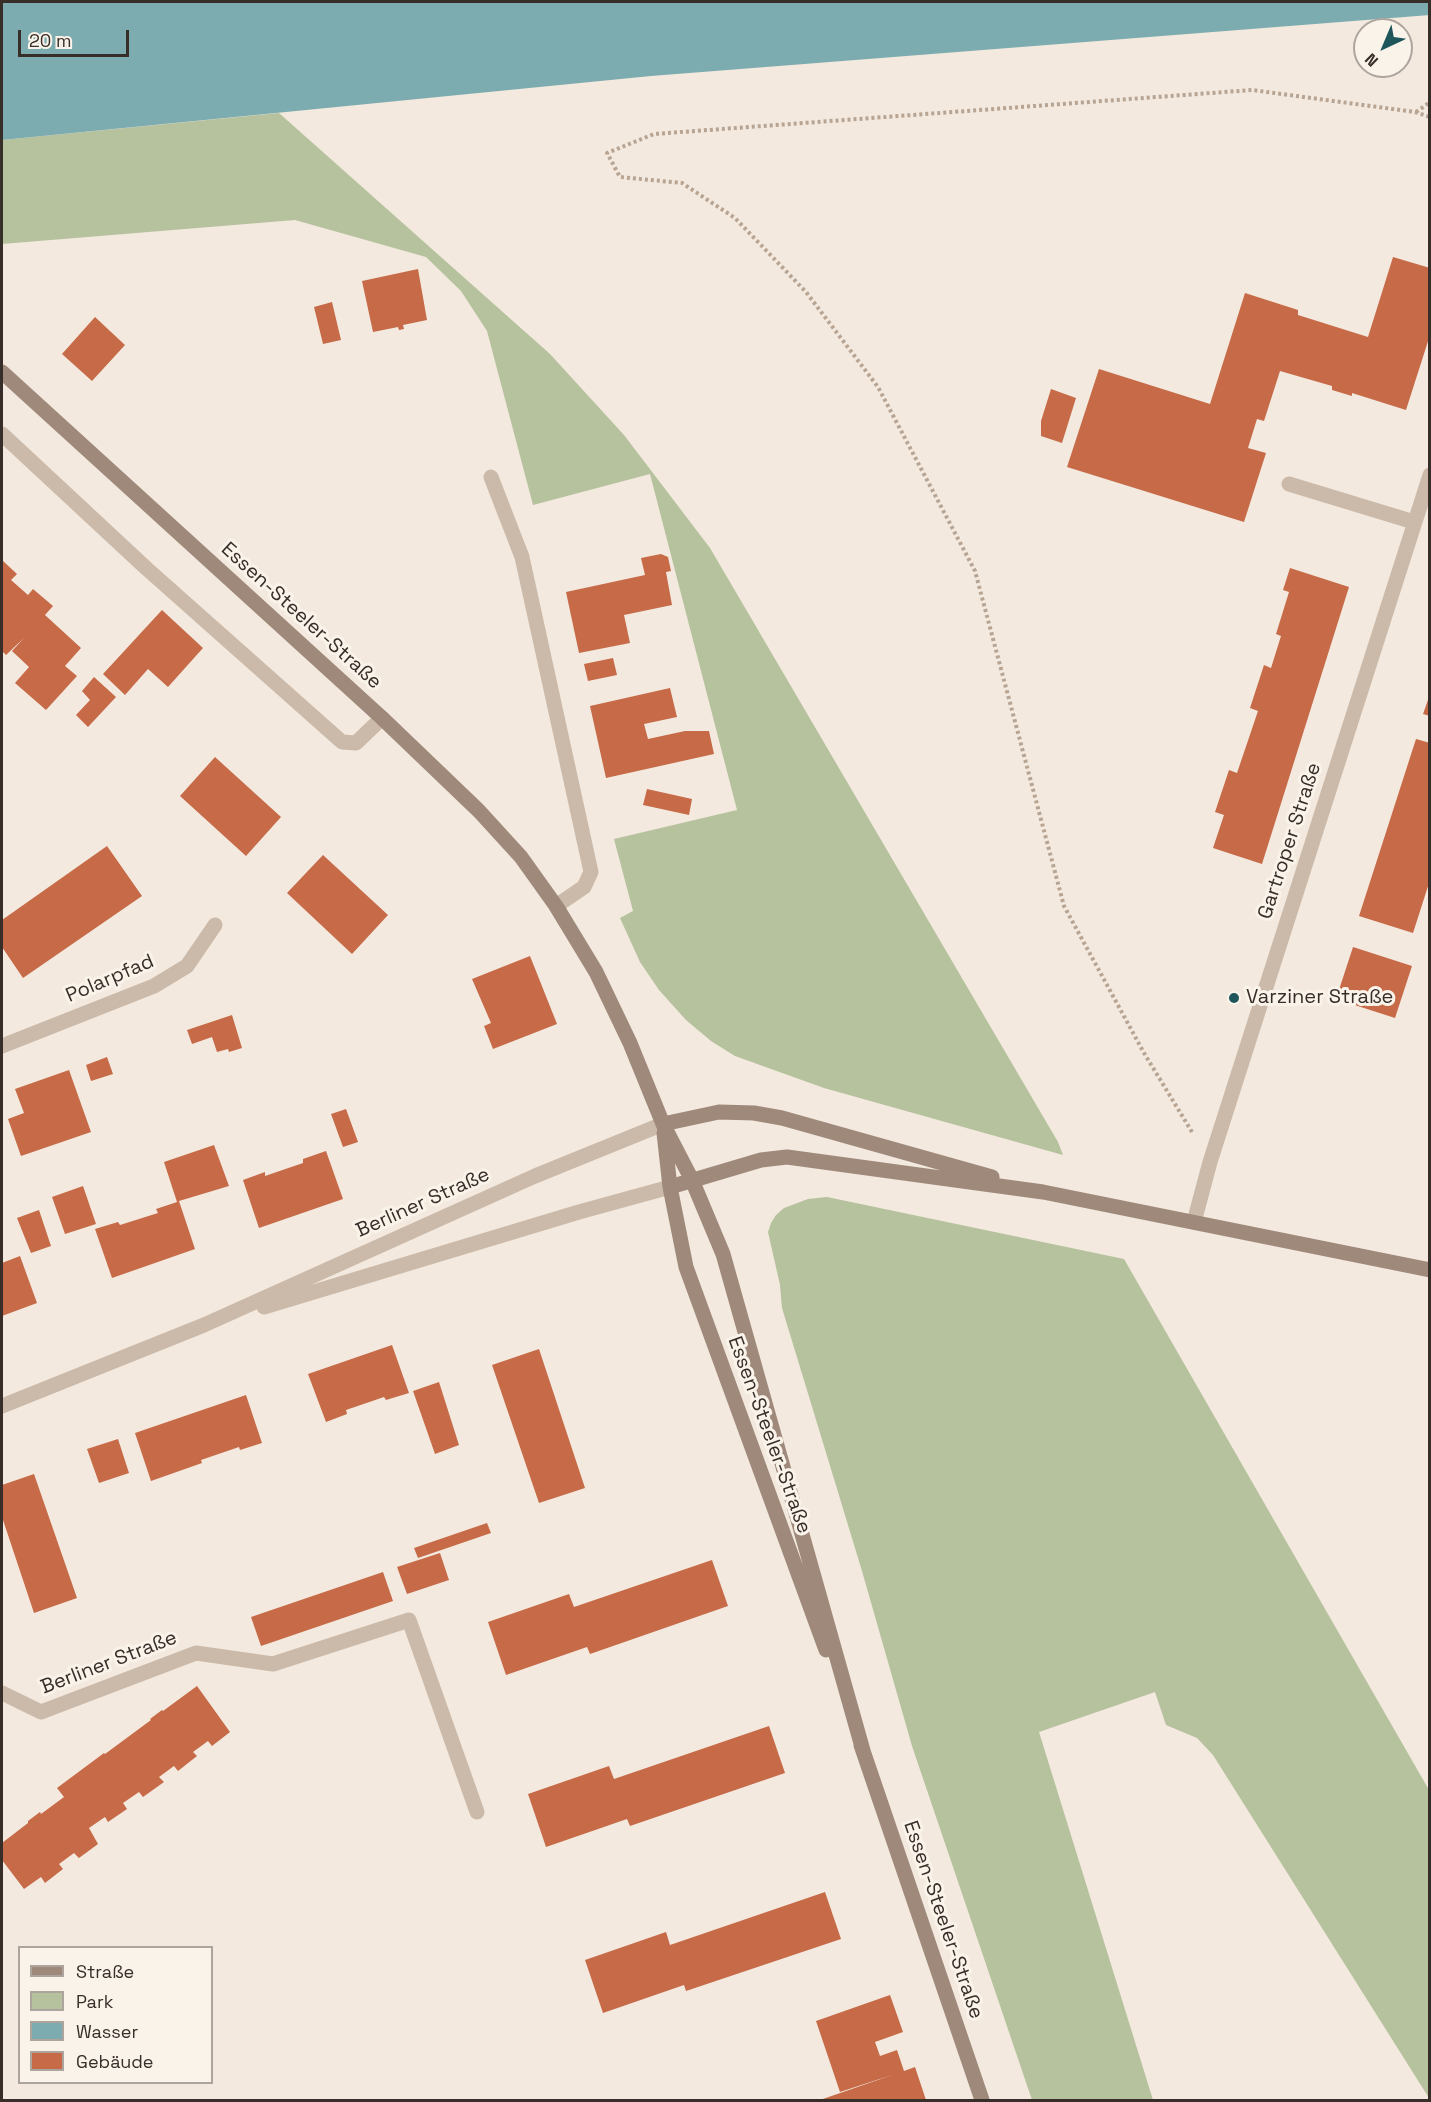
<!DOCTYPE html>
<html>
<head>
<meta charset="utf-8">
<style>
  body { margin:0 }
  #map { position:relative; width:1431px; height:2102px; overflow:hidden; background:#f3e9de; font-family:"Space Grotesk",sans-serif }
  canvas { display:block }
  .frame { position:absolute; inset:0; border:3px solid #382e29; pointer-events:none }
  .legend { position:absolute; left:18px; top:1946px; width:195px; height:138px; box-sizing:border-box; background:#faf3ea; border:2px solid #aca49d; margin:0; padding:8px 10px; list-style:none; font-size:18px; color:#382e29 }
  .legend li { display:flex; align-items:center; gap:12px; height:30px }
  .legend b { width:30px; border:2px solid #aca49d }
  .north { position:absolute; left:1353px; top:18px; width:60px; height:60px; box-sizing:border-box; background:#faf3ea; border:2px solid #aca49d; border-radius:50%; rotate:224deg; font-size:16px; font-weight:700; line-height:24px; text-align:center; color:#382e29 }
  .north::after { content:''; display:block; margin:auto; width:21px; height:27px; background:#1e555a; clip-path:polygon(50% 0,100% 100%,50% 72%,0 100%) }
  .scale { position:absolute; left:18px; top:30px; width:111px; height:27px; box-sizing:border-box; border:3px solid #382e29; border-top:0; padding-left:8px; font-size:18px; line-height:21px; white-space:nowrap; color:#382e29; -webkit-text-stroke:4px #faf3ea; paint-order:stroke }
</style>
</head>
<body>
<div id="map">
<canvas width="1431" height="2102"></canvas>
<div class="frame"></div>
<ul class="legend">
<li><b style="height:8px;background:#9f897b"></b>Straße</li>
<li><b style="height:16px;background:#b5c29d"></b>Park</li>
<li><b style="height:16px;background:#7dacb0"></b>Wasser</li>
<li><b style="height:16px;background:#c66a48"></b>Gebäude</li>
</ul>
<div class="north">N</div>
<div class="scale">20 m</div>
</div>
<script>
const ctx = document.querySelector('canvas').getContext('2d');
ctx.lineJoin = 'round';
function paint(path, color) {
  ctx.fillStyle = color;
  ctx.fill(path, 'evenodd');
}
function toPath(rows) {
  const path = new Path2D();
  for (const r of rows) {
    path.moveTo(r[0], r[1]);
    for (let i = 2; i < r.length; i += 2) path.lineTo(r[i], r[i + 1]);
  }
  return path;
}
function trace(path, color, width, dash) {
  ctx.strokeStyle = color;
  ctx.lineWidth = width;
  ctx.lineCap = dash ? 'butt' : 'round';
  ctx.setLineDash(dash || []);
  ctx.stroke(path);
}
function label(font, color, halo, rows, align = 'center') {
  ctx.font = font + ' "Space Grotesk",sans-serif';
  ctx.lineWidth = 6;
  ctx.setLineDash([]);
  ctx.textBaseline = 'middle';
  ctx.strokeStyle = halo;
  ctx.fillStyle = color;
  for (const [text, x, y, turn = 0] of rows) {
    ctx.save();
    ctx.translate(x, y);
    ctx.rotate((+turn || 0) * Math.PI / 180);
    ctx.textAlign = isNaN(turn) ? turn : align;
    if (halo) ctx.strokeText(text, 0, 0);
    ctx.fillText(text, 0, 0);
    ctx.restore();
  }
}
const green = toPath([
  [279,113,550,354,624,435,710,548,1058,1142,1063,1155,824,1088,735,1056,711,1041,686,1020,659,990,640,962,620,918,633,911,614,839,737,810,650,474,533,505,487,331,461,291,426,257,295,220,2,244,2,140],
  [827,1197,1124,1259,1429,1790,1429,2098,1213,1755,1197,1738,1166,1725,1155,1692,1039,1732,1153,2100,1032,2100,912,1746,862,1571,782,1308,780,1285,768,1232,771,1223,776,1215,784,1208,808,1199]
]);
const water = toPath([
  [2,2,1429,2,1430,15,651,76,2,140]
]);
const building = toPath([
  [1393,257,1430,268,1430,335,1406,410,1352,393,1352,396,1332,390,1332,386,1280,371,1264,421,1257,419,1248,448,1266,453,1244,522,1067,467,1099,369,1210,404,1245,293,1298,310,1298,315,1368,337],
  [418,269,427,320,403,325,404,329,399,330,398,327,373,332,362,281],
  [332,302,341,340,323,344,314,307],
  [95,317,125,345,92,381,62,354],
  [1051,389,1076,398,1062,443,1041,436,1041,421],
  [661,554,668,557,671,571,666,572,672,605,624,615,630,643,579,653,566,592,645,575,641,558],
  [2,560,17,574,11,580,28,595,33,589,53,606,45,615,81,648,65,666,77,676,46,710,15,683,29,667,12,651,24,638,6,655,2,651],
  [1290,568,1349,587,1262,864,1213,848,1224,815,1215,812,1229,770,1237,773,1258,711,1250,708,1264,665,1271,668,1281,636,1276,634,1289,592,1283,590],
  [162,610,203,648,168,687,148,669,125,695,103,674],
  [613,658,617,675,588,681,584,664],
  [94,677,116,697,88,727,76,715,90,700,82,691],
  [670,688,677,717,644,724,648,739,685,731,709,731,714,754,606,778,590,706],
  [1429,697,1430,697,1430,716,1423,714],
  [1416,739,1430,743,1430,880,1413,933,1359,916],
  [215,757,281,817,246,856,180,796],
  [647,789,692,799,689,815,643,805],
  [107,846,142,896,23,978,2,947,2,920],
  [323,855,388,915,352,954,287,893],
  [1353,947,1412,966,1395,1018,1336,999],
  [530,956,557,1024,493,1049,484,1026,491,1023,472,979],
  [232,1015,242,1048,229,1052,228,1049,217,1052,212,1037,192,1044,187,1030],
  [107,1057,113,1074,91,1081,86,1065],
  [69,1070,91,1132,21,1156,8,1119,24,1113,15,1089],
  [346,1109,358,1142,343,1147,331,1114],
  [214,1145,229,1186,179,1201,195,1249,112,1278,95,1229,118,1222,120,1225,158,1213,156,1209,177,1202,164,1162],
  [326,1151,343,1199,259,1228,243,1180,265,1172,265,1176,303,1163,303,1159],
  [83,1186,96,1224,65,1234,52,1197],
  [39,1210,51,1246,31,1253,17,1218],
  [20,1256,37,1303,2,1316,2,1263],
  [392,1345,409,1393,386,1400,384,1397,346,1410,347,1414,326,1422,308,1374],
  [539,1349,585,1488,539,1503,492,1365],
  [439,1382,459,1445,435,1454,413,1391],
  [246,1395,262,1443,240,1450,239,1447,201,1460,202,1463,151,1481,135,1433],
  [118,1439,129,1473,99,1483,87,1449],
  [34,1474,77,1598,34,1613,2,1517,2,1485],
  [487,1523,491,1533,418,1558,414,1548],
  [440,1553,449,1580,407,1594,397,1567],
  [712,1560,728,1606,590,1654,587,1647,506,1675,488,1622,569,1594,574,1607],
  [383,1572,393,1601,261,1646,251,1617],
  [197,1686,230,1732,212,1746,208,1741,193,1752,197,1756,178,1771,174,1766,159,1777,164,1782,143,1797,139,1792,123,1803,127,1809,108,1822,105,1817,89,1828,98,1844,79,1858,74,1853,59,1864,63,1869,45,1883,41,1877,24,1889,2,1860,2,1843,28,1823,28,1821,40,1812,41,1814,64,1797,57,1788,104,1753,105,1754,151,1720,150,1719,162,1710,163,1711],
  [769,1726,785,1773,630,1826,627,1819,546,1847,528,1794,609,1766,614,1779],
  [825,1892,841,1939,686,1991,684,1985,603,2013,585,1960,666,1932,670,1945],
  [890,1995,903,2032,875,2042,880,2056,897,2050,904,2071,915,2067,926,2100,820,2100,895,2074,840,2092,816,2021]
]);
const path = toPath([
  [1416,112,1430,102],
  [1192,1132,1144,1053,1064,906,975,571,878,387,806,292,735,218,682,183,620,177,607,153,654,134,1252,90,1415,112,1430,117]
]);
const lane = toPath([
  [2,434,146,568,342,742,356,743,382,718],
  [1289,484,1414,522],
  [2,1693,41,1712,196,1653,273,1664,409,1620,477,1812]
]);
const street = toPath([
  [491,477,522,557,591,872,584,887,556,906],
  [2,1046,154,986,187,966,215,925],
  [1194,1222,1210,1162,1430,475],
  [264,1307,579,1212,670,1187],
  [2,1406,204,1325,535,1176,663,1124]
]);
const secondary = toPath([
  [2,372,382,718,479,811,521,857,556,906,596,972,630,1043,663,1124,692,1180,723,1254,864,1754],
  [663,1124,719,1112,754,1113,782,1118,992,1177],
  [664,1133,670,1187,686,1267,826,1650],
  [670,1187,761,1160,787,1157,1043,1192,1430,1270],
  [861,1745,982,2100]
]);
const markers = [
  [1234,998,6,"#1e555a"]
];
const streetNames = [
  ["Essen-Steeler-Straße",301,616,42],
  ["Gartroper Straße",1290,841,-72],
  ["Polarpfad",110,979,-23],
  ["Berliner Straße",423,1203,-24],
  ["Essen-Steeler-Straße",769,1435,70],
  ["Berliner Straße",109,1663,-21],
  ["Essen-Steeler-Straße",943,1920,71]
];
const poiNames = [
  ["Varziner Straße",1246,998]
];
paint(green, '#b5c29d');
paint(water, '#7dacb0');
paint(building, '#c66a48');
trace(path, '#b7a493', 4, [3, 3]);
trace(lane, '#cbbaa9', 15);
trace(street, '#cbbaa9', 15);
trace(secondary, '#9f897b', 15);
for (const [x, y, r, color] of markers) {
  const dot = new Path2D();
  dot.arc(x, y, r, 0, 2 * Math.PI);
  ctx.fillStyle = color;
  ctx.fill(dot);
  trace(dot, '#faf3ea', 2);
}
label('20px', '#382e29', '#faf3ea', streetNames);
label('20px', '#382e29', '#faf3ea', poiNames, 'left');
</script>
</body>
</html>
